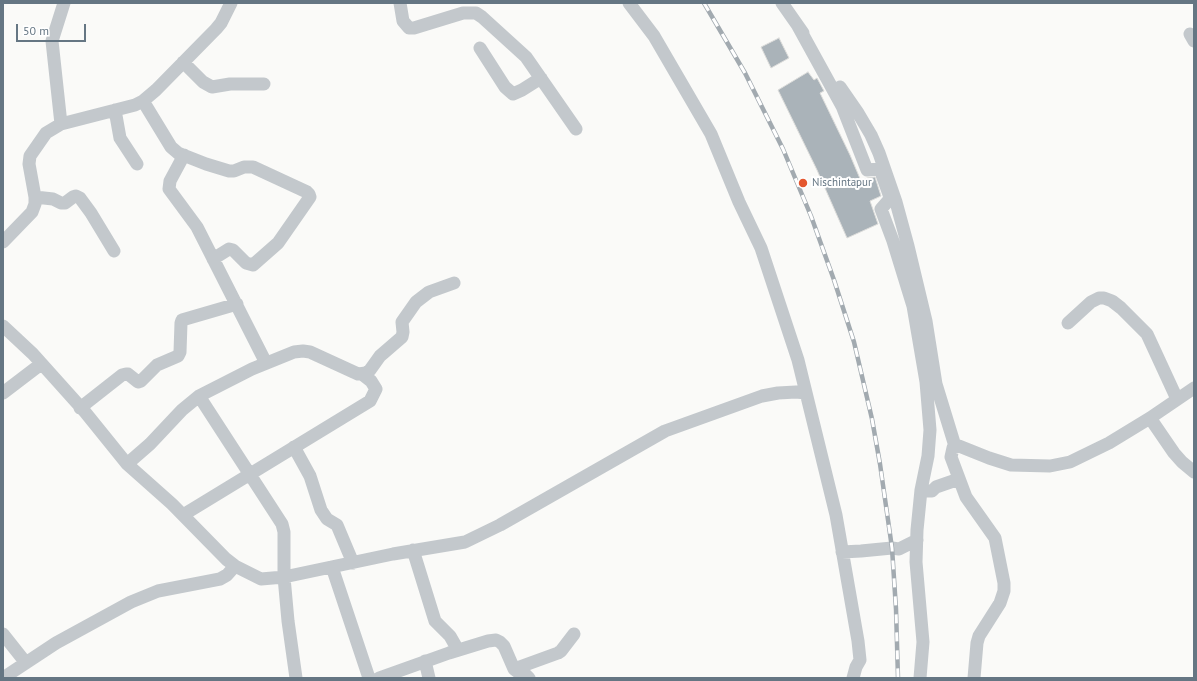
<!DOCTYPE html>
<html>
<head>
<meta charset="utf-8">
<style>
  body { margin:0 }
  #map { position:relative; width:1197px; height:681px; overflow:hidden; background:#fafaf8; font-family:"PT Sans",sans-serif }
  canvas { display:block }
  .frame { position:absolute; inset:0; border:4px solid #657683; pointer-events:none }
  .scale { position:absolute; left:16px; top:24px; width:70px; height:18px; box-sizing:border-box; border:2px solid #657683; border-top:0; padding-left:5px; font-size:12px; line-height:14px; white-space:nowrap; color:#657683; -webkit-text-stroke:3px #fff; paint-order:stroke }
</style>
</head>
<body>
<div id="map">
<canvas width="1197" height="681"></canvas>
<div class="frame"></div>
<div class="scale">50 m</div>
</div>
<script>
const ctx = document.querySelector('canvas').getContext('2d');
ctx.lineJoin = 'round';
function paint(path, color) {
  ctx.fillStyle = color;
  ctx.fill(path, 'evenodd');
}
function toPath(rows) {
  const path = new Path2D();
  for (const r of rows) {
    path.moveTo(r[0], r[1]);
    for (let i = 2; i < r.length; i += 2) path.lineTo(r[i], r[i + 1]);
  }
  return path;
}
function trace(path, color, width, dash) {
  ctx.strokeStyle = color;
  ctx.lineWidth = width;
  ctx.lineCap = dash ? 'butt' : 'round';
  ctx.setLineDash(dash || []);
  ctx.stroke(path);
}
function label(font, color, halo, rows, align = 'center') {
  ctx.font = font + ' "PT Sans",sans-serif';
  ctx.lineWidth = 4;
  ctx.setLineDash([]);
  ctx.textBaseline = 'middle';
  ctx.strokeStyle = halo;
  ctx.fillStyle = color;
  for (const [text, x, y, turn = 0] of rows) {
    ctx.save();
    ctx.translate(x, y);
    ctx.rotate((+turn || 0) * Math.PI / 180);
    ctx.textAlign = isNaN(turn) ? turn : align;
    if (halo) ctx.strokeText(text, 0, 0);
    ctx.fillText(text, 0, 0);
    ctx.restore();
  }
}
const building = toPath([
  [779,38,789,58,771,68,761,47,779,38],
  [808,72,814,80,817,78,824,91,820,93,850,155,861,181,867,178,875,177,881,196,870,201,878,224,847,238,817,170,778,90,808,72]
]);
const minor = toPath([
  [400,3,403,21,409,28,414,28,463,13,476,13,482,17,526,57,576,129],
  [629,3,654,36,711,134,739,202,761,248,798,360,836,515,858,641,860,660,856,667,853,678],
  [782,3,803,33],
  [798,26,842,106,867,170,880,169,891,200,888,201,881,209,893,241,913,306,926,382,930,430,928,456,921,490,917,530,916,562,923,642,920,678],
  [1190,34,1194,41],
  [480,48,505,87,513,94,522,90,541,78],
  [183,62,203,82,212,87,230,84,264,84],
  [840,87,858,113,871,135,879,153,896,202,908,246,926,321,936,384,955,446],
  [143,101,171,147,178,153,206,164,229,171,234,171,244,167,253,167,307,192,309,194,310,197,278,243,253,265,246,263,233,250,229,249,213,259],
  [115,110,120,138,137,164],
  [61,124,52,41,64,3],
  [184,155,170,181,169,189,197,227,266,363],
  [35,197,53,199,61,203,65,203,73,197,76,196,80,198,91,213,114,251],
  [3,242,32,212,35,204,35,197,29,164,30,156,46,133,61,124,135,105,143,101,156,90,216,29,221,23,231,3],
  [1068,323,1091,302,1099,298,1104,298,1112,301,1121,308,1147,334,1177,399],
  [3,326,33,354,85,412,127,464,172,504,226,559,235,566,261,579,284,577,393,554,465,542,500,525,665,431,762,396,778,393,796,392,806,393],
  [3,393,41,364],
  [199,396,282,524,284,532,284,577,288,621,296,678],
  [80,408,122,375,126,374,128,374,138,382,141,381,157,365,178,356,180,352,181,323,182,320,237,304],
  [1150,418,1174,453,1182,462,1194,472],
  [294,447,310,476,321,510,327,519,337,525,353,563],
  [127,464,150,444,182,410,199,396,252,369,294,352,303,351,310,352,358,374,366,373,370,370,380,356,402,337,403,332,402,322,416,302,429,292,454,283],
  [921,490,932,491,936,487,959,479],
  [183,515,370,401,376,389,371,381,362,374],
  [413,550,435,621,450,636,458,650],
  [842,552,861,551,892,548,899,549,917,540],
  [332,567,369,678],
  [3,634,26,663],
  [425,661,429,678],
  [514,669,558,653,561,651,574,634],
  [3,678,56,643,131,602,158,591,220,579,227,575,235,566],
  [379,678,449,653,488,641,496,640,500,642,504,646,514,669,518,672,524,673,529,678],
  [974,678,977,643,979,636,1000,603,1004,591,1004,583,995,538,966,497,951,457,953,448,959,446,989,458,1011,465,1050,466,1070,462,1109,443,1150,418,1194,388]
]);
const rail = toPath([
  [704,3,745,73,783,149,811,216,834,280,854,342,872,419,880,464,892,548,896,609,898,678]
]);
const markers = [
  [803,183,5,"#e4572e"]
];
const poiNames = [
  ["Nischintapur",812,183]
];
paint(building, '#aab3b9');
trace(building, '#dcdcda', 1);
trace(minor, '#c3c8cc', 13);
trace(rail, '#a2aab0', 4.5);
trace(rail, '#fff', 3, [9]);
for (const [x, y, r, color] of markers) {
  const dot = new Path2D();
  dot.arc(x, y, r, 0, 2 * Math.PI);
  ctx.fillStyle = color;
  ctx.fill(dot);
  trace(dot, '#fff', 1.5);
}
label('11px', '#657683', '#fff', poiNames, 'left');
</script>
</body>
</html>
